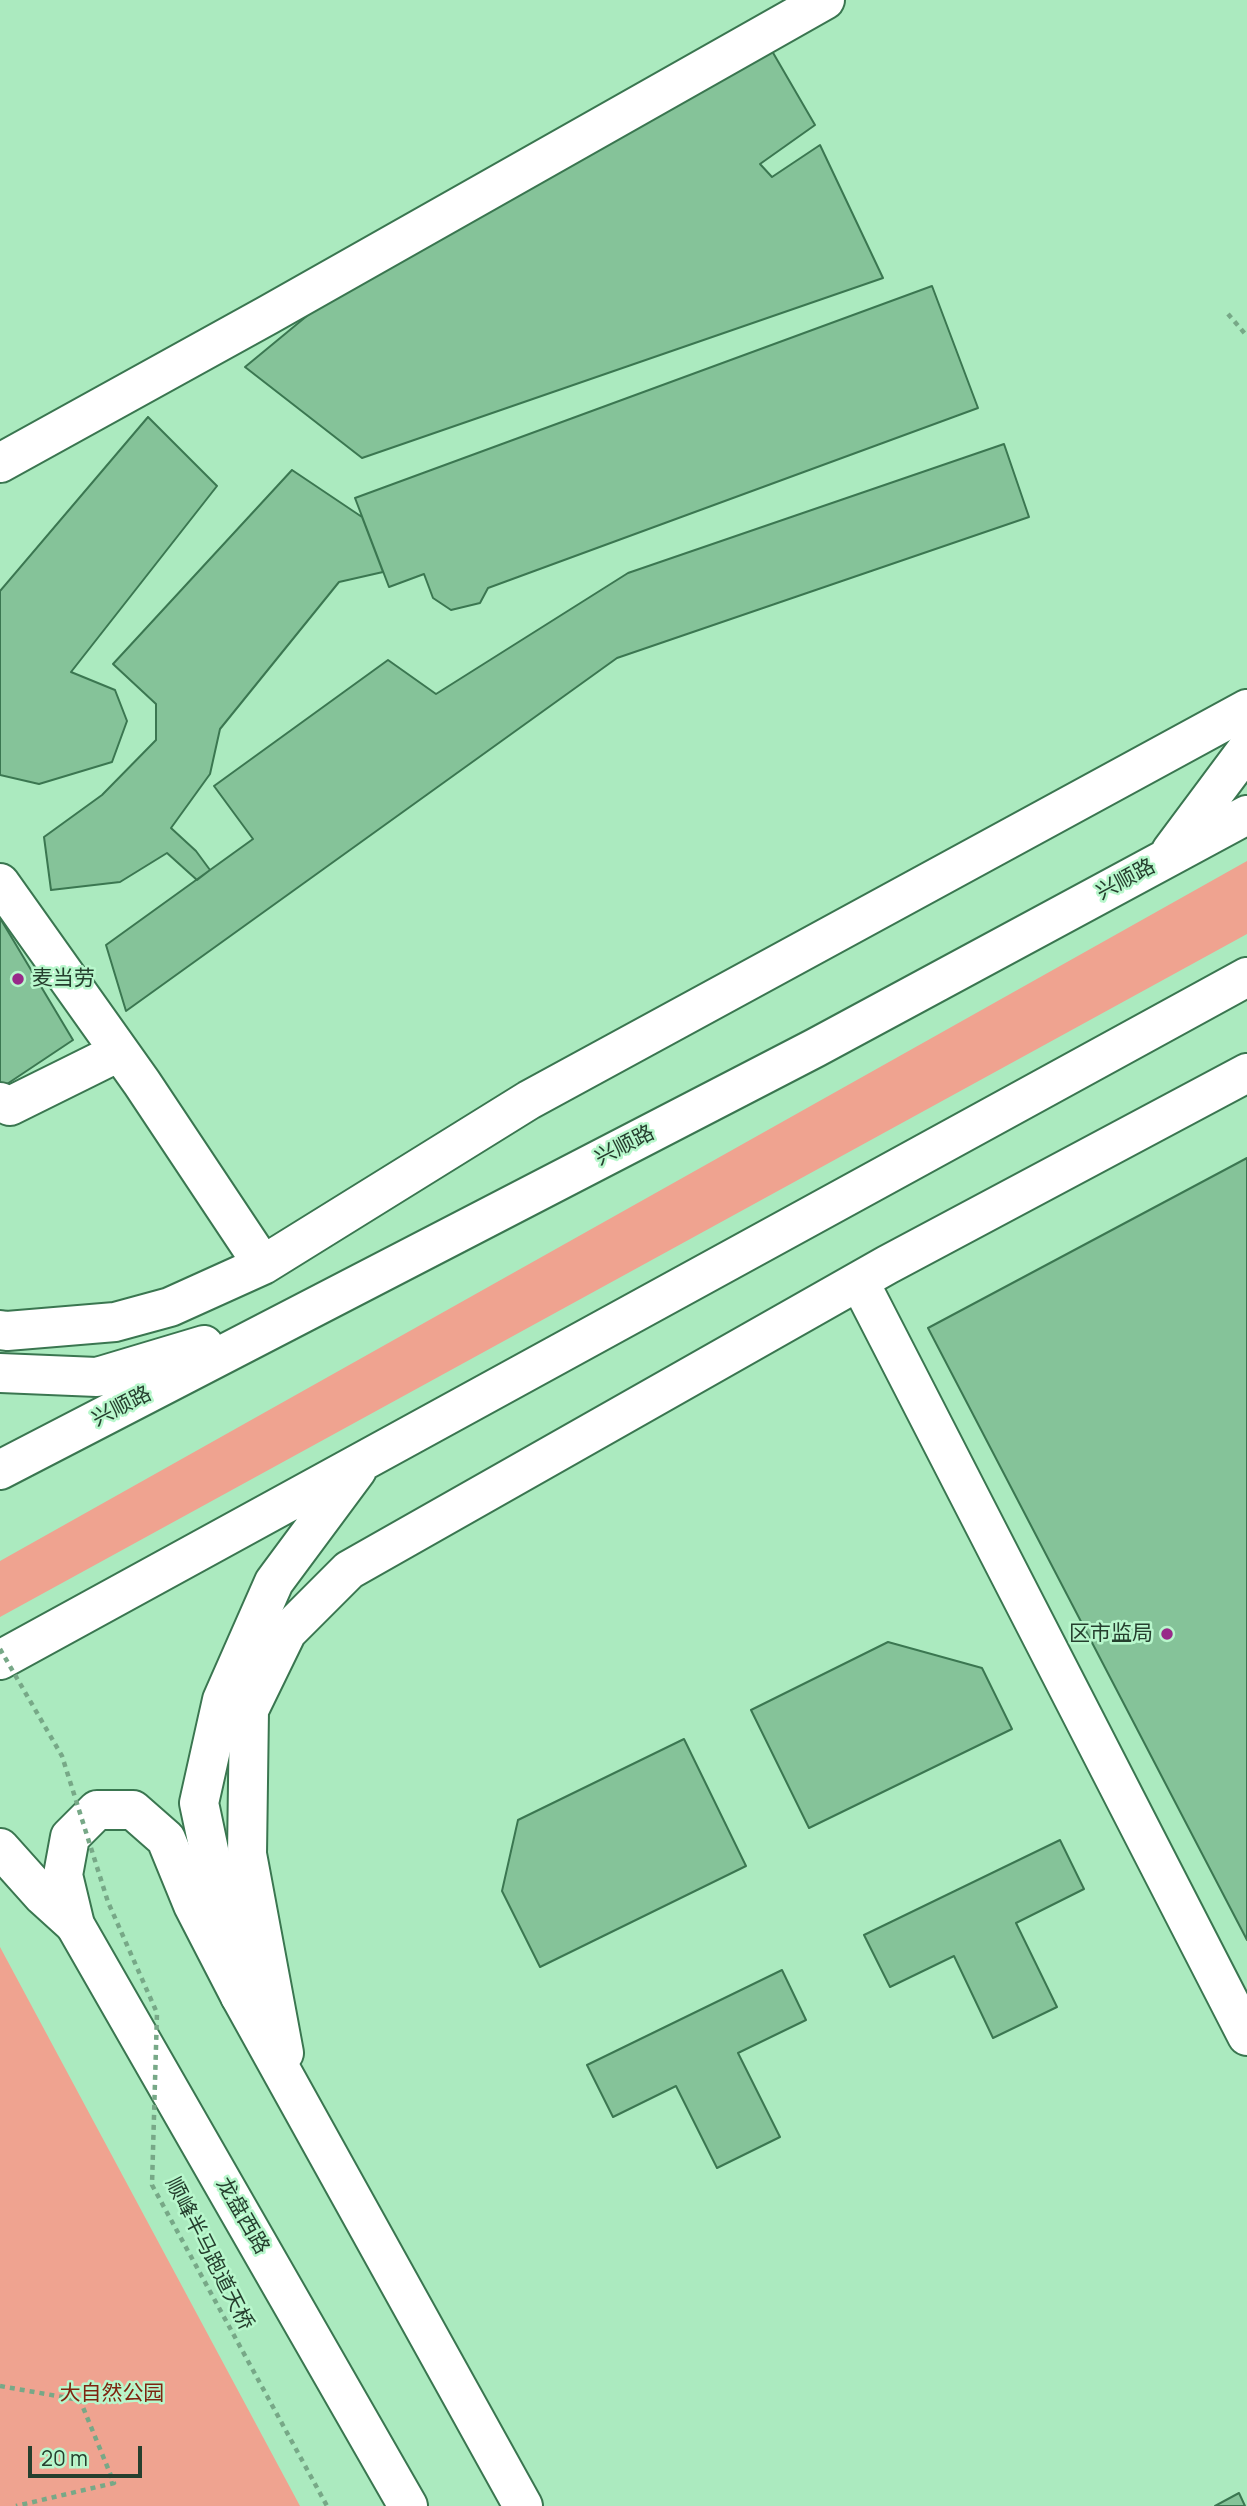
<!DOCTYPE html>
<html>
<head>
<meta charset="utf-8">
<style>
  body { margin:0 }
  #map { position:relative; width:1247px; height:2506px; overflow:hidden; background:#abeabf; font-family:Manrope,sans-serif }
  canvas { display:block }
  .scale { position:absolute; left:28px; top:2446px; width:114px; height:32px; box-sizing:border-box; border:4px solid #253f2e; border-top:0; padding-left:9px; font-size:21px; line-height:24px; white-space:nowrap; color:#253f2e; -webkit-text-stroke:5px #b8f7cc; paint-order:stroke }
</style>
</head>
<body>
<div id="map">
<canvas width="1247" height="2506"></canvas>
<div class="scale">20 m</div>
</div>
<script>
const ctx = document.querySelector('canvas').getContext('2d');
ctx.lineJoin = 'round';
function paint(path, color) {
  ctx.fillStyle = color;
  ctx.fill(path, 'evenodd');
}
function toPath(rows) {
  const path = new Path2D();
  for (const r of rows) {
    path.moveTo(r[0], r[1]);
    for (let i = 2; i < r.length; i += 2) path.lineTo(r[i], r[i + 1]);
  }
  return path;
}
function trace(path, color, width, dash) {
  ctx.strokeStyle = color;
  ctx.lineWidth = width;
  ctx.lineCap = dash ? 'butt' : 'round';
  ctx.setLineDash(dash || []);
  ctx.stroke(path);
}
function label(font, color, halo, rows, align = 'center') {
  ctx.font = font + ' Manrope,"Noto Sans SC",sans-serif';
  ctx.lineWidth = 5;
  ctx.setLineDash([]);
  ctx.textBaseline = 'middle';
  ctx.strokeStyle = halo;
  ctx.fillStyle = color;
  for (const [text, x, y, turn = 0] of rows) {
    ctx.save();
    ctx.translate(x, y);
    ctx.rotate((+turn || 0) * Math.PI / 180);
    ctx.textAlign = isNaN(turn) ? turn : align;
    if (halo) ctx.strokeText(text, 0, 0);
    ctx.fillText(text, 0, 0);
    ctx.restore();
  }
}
const green = toPath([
  [1247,861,1247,934,0,1617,0,1561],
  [0,1947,300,2506,0,2506]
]);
const building = toPath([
  [772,51,815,125,760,164,772,177,820,145,883,278,362,458,245,367,325,301,772,51],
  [932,286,978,408,488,588,480,603,451,610,433,598,424,574,389,587,355,498,932,286],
  [148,417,217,486,71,672,115,690,127,721,112,762,39,784,0,775,0,591,148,417],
  [1004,444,1029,517,617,658,126,1011,106,945,253,839,214,786,388,660,436,694,628,573,1004,444],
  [292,470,362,517,383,572,339,582,220,729,210,774,171,828,196,851,210,870,197,880,167,853,120,882,51,890,44,837,102,795,156,740,156,704,113,664,292,470],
  [0,918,73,1040,1,1088,0,1086,0,918],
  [1247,1158,1247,1940,928,1328,1247,1158],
  [888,1642,982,1668,1012,1729,809,1828,751,1710,888,1642],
  [684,1739,746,1866,540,1967,502,1891,518,1820,684,1739],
  [1060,1840,1084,1889,1016,1923,1057,2007,993,2038,954,1956,890,1987,864,1935,1060,1840],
  [782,1970,806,2020,738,2053,780,2137,717,2168,676,2086,613,2117,587,2065,782,1970],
  [1239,2493,1245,2506,1215,2506,1239,2493]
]);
const path = toPath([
  [1228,314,1247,336],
  [0,2386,80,2400,114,2483,16,2506]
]);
const minor = toPath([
  [0,463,268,315,825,0],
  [0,883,142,1083,263,1265],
  [0,1102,10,1106,119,1052],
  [859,1281,1247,2036],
  [0,1330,7,1331,115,1322,170,1307,263,1265,529,1100,1247,709],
  [284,2053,247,1854,249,1710,287,1632,349,1570,887,1265,1247,1073],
  [408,2506,75,1925,63,1875,70,1837,97,1810,133,1810,166,1839,193,1905,240,1996,523,2506]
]);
const major = toPath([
  [1171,851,1247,749],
  [0,1373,97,1377,204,1345],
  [0,1470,815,1048,1247,815],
  [0,1660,1247,977],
  [0,1848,43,1896,75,1925],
  [240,1996,199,1803,222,1700,274,1582,357,1470]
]);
const pathBridge = toPath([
  [0,1649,62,1756,108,1902,157,2013,152,2185,327,2506]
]);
const markers = [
  [18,979,7,"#982a89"],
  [1167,1634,7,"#982a89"]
];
const streetNames = [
  ["兴顺路",1126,880,-28],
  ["兴顺路",625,1146,-27],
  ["兴顺路",122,1407,-27],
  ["龙盘西路",242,2216,60],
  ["顺峰半马跑道天桥",209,2254,63]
];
const poiNames = [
  ["麦当劳",32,979],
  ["区市监局",1153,1634,"right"]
];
const parkNames = [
  ["大自然公园",112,2394]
];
paint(green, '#efa390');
paint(building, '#85c399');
trace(building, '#3b7751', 2);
trace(minor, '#3a7650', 42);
trace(major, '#3a7650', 42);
trace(path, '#77a887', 4.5, [5, 5]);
trace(minor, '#fff', 38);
trace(major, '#fff', 38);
trace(pathBridge, '#77a887', 4.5, [5, 5]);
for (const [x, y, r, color] of markers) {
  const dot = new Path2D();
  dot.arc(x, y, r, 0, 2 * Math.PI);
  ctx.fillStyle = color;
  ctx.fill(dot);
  trace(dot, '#b8f7cc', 2.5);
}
label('21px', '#253f2e', '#b8f7cc', streetNames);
label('21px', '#253f2e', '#b8f7cc', poiNames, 'left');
label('21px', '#7e2510', '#b8f7cc', parkNames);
</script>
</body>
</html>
